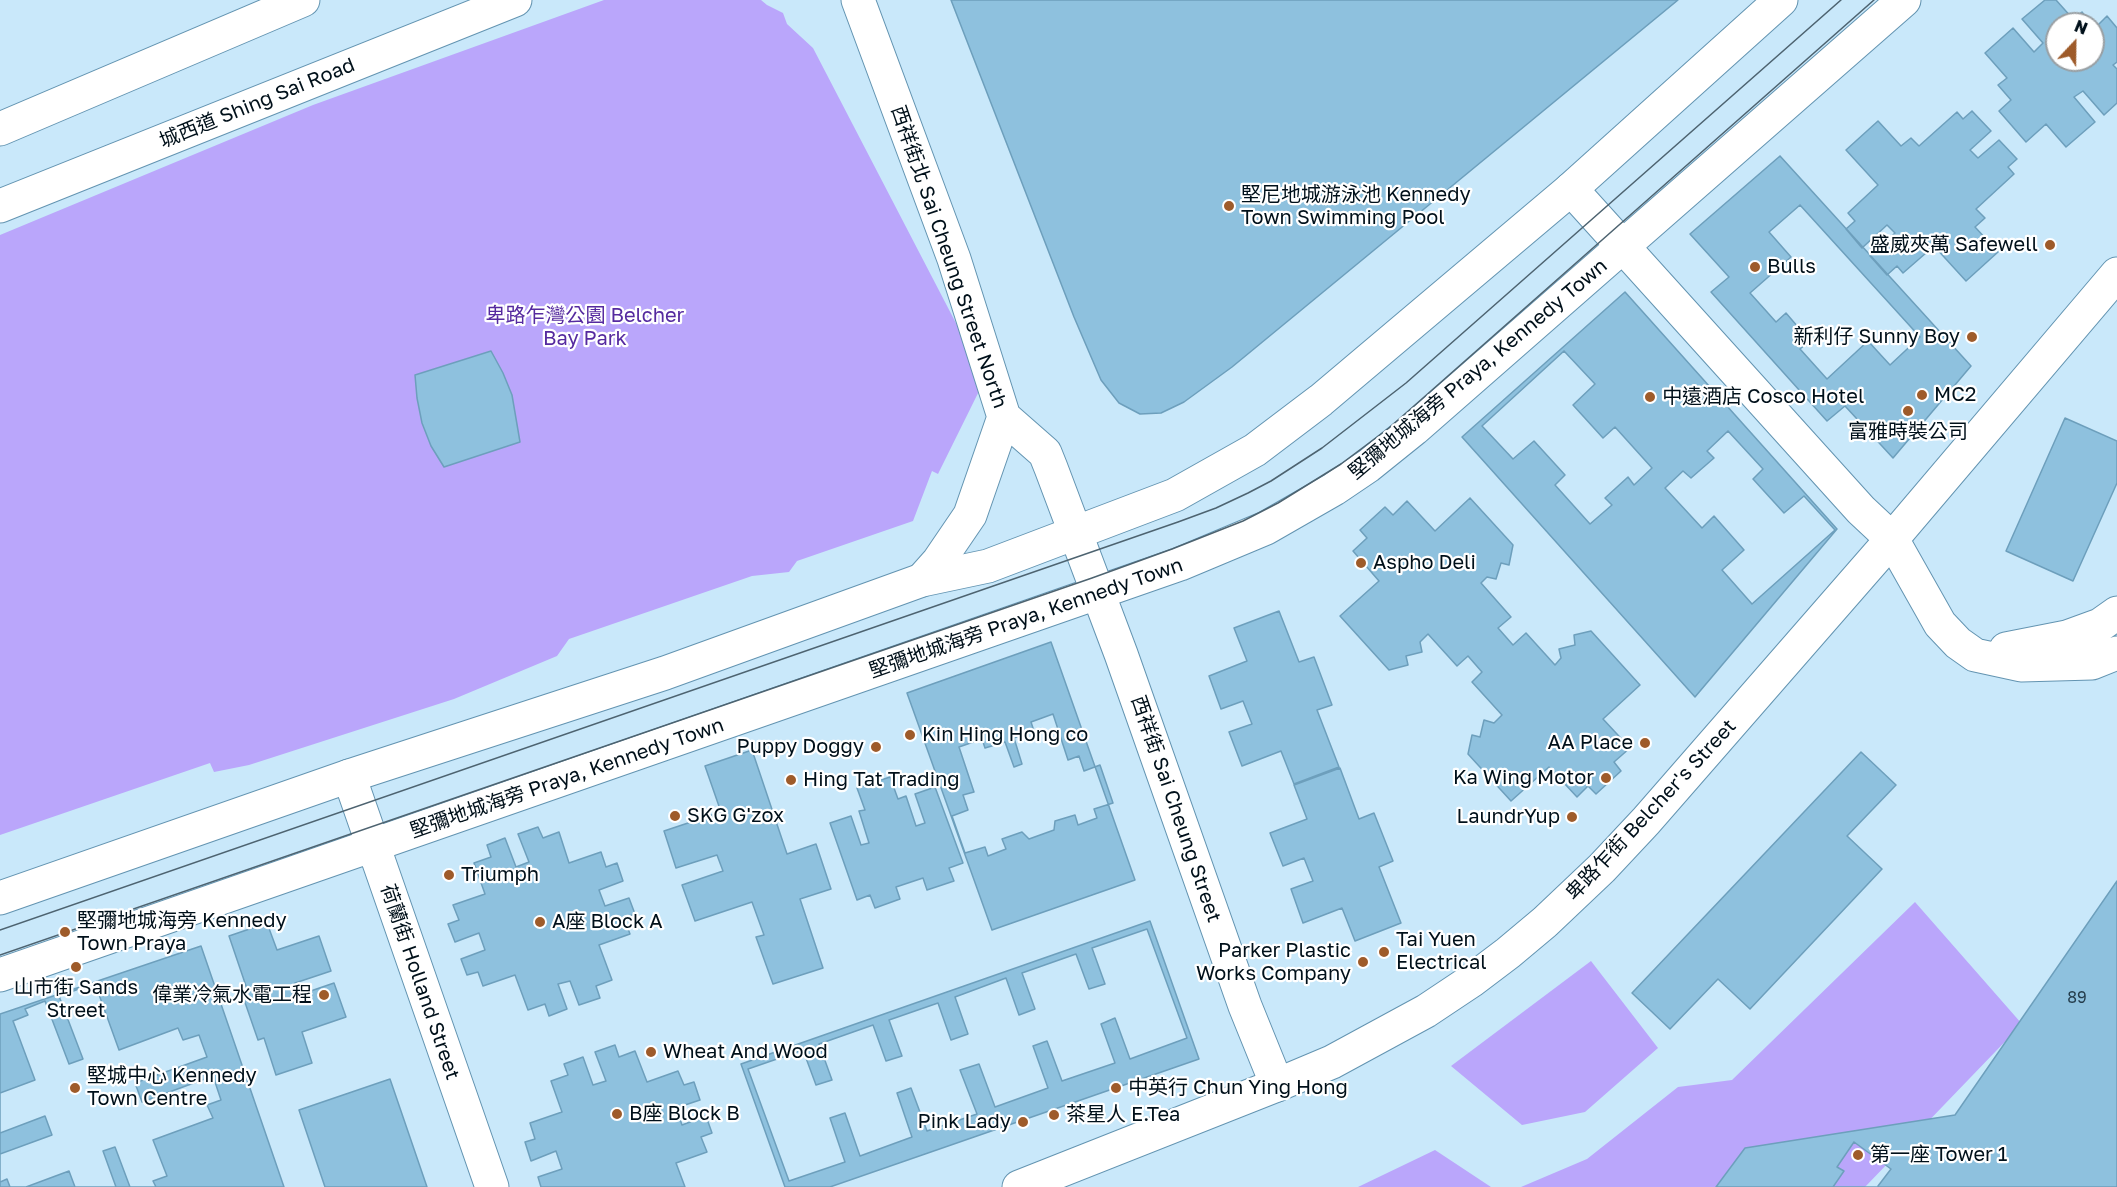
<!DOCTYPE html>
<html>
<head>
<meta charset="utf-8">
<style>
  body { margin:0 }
  #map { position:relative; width:2117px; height:1187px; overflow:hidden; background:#c9e8fa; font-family:"Golos Text",sans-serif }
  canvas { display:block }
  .north { position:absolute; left:2045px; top:12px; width:60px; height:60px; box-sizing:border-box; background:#fff; border:2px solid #999fa3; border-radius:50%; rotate:22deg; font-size:16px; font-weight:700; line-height:24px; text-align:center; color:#00101a }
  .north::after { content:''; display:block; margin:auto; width:21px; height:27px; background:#9e5b2a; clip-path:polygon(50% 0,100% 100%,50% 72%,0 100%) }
</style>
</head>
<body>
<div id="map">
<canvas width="2117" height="1187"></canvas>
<div class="north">N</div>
</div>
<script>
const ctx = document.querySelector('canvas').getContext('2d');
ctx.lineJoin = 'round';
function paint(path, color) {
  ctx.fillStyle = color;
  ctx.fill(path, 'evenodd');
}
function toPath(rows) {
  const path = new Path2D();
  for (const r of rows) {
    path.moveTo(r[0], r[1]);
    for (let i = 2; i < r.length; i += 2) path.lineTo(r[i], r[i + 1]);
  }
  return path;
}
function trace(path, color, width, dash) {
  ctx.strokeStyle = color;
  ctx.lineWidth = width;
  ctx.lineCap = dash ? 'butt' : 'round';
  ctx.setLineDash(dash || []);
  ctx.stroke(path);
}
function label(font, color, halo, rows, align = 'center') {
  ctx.font = font + ' "Golos Text","Noto Sans TC",sans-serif';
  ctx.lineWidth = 4.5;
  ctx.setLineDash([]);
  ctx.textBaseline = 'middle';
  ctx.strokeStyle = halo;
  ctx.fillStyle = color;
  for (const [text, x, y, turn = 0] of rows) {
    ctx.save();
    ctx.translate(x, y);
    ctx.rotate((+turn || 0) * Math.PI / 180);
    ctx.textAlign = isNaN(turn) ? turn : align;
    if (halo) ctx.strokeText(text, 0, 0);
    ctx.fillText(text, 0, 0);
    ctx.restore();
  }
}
const green = toPath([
  [604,0,761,0,767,5,783,13,787,24,813,48,985,379,938,474,932,471,913,521,797,561,789,572,752,576,569,639,557,656,454,699,249,765,214,772,210,763,0,835,0,235,313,105],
  [1915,902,2022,1024,1865,1187,1521,1187,1587,1159,1678,1087,1732,1080],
  [1591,961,1658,1048,1585,1112,1522,1125,1451,1066],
  [1435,1150,1491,1187,1358,1187]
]);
const building = toPath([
  [951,0,1678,0,1232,367,1184,402,1161,413,1140,414,1119,403,1101,380,1074,317,951,0],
  [2045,0,2056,0,2073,19,2082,12,2091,24,2057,24,2057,60,2093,60,2093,26,2095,28,2107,16,2117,28,2117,62,2113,65,2117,69,2117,103,2104,115,2083,91,2074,97,2095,122,2066,147,2046,124,2026,142,1999,111,2011,100,1998,85,2007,78,1985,53,2013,28,2034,52,2043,43,2022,19,2045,0],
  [1972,111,1991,131,1970,150,1978,158,1999,140,2017,159,2008,167,2014,174,1976,209,1985,218,1975,227,1998,252,1966,281,1934,246,1903,273,1897,266,1887,275,1870,256,1895,233,1887,225,1862,248,1846,229,1855,221,1848,213,1878,185,1846,150,1878,121,1901,146,1911,138,1919,146,1957,112,1963,119,1972,111],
  [1780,156,1971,366,1893,458,1845,406,1827,421,1711,292,1729,277,1690,234,1780,156],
  [1800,205,1920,337,1890,365,1868,341,1827,379,1800,349,1810,341,1786,313,1776,322,1750,293,1791,257,1769,232,1800,205],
  [1625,292,1837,529,1695,697,1462,437,1625,292],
  [491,351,503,373,512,395,520,442,444,467,431,446,422,423,417,398,415,375,491,351],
  [1564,351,1595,384,1573,405,1603,438,1615,427,1652,468,1634,485,1628,477,1605,498,1612,505,1590,524,1555,485,1565,475,1534,441,1513,459,1482,426,1564,351],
  [2065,418,2117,441,2117,483,2073,581,2006,551,2065,418],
  [1728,431,1763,469,1753,479,1784,513,1804,496,1835,530,1752,604,1722,570,1744,550,1714,516,1702,528,1665,488,1683,471,1691,478,1714,458,1707,451,1728,431],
  [1470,498,1513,545,1509,565,1501,563,1496,579,1487,577,1481,583,1511,617,1498,628,1513,645,1526,633,1555,665,1561,658,1559,649,1575,645,1574,635,1591,631,1640,685,1603,719,1630,748,1614,762,1621,771,1596,794,1588,786,1577,797,1549,767,1511,801,1468,754,1472,735,1480,737,1484,720,1494,723,1502,715,1472,682,1482,672,1468,656,1457,666,1428,634,1420,642,1422,652,1406,656,1408,665,1389,670,1340,616,1379,581,1353,551,1367,538,1360,530,1385,507,1393,515,1407,501,1435,531,1470,498],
  [1279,611,1299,662,1314,657,1332,705,1317,710,1339,767,1294,784,1281,751,1242,766,1229,732,1252,724,1243,701,1221,709,1209,676,1247,661,1234,628,1279,611],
  [1051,642,1135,880,992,930,907,693,1051,642],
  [1053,714,1068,760,1079,756,1084,771,1100,765,1113,803,1094,809,1097,818,1078,825,1075,815,1055,821,1054,830,1029,839,1022,832,1002,839,1006,849,988,856,985,847,965,853,952,816,968,810,963,795,974,792,959,747,982,739,985,748,1005,742,1014,767,1022,764,1014,738,1034,731,1031,722,1053,714],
  [752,750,787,854,816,844,831,889,800,899,823,968,773,984,756,937,764,935,752,902,695,921,682,885,723,871,717,855,676,868,664,831,721,812,705,766,752,750],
  [1861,752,1896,785,1847,836,1882,869,1750,1009,1718,979,1670,1029,1632,993,1861,752],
  [1340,768,1359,819,1374,813,1393,861,1379,867,1401,923,1355,941,1342,908,1303,923,1291,889,1313,881,1304,858,1283,866,1270,833,1307,819,1294,785,1340,768],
  [890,777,898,799,906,796,916,826,925,823,915,794,935,787,963,863,949,868,954,881,927,890,923,878,896,887,900,899,875,908,870,895,857,900,830,823,851,816,861,845,869,843,859,811,865,810,857,788,890,777],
  [538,827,543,838,559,832,569,863,601,852,606,867,617,863,623,881,599,890,605,906,629,898,635,914,624,918,630,934,599,945,612,980,596,986,600,998,579,1005,570,981,558,984,567,1009,549,1016,545,1004,528,1010,515,975,483,986,478,972,467,975,461,959,485,950,479,933,455,942,448,924,459,920,453,905,485,894,474,863,491,857,487,845,505,838,516,867,529,862,518,834,538,827],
  [2117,881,2117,1187,1716,1187,1745,1148,1955,1115,2117,881],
  [1150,921,1199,1059,830,1187,785,1187,741,1064,1150,921],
  [267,923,277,950,319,936,331,971,295,983,299,995,334,983,346,1017,302,1032,312,1063,276,1075,264,1038,258,1040,241,991,247,989,229,936,267,923],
  [1147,929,1187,1038,1130,1059,1115,1018,1101,1024,1115,1063,1062,1081,1047,1041,1033,1046,1048,1088,995,1107,979,1064,960,1070,977,1114,927,1131,911,1088,897,1093,912,1137,860,1156,845,1113,830,1118,845,1162,789,1181,748,1069,803,1050,816,1085,832,1080,819,1044,873,1025,886,1061,902,1056,889,1020,938,1003,951,1040,968,1034,955,997,1006,978,1019,1015,1035,1009,1022,973,1076,954,1089,989,1105,984,1092,948,1147,929],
  [201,946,284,1187,0,1187,0,1014,201,946],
  [79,989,82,995,97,989,119,1050,178,1028,183,1040,199,1035,207,1057,135,1083,142,1102,213,1076,221,1100,207,1105,213,1118,153,1140,167,1176,153,1181,156,1187,130,1187,115,1147,103,1151,116,1187,75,1187,69,1171,26,1187,10,1187,7,1179,0,1182,0,1154,52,1135,45,1116,0,1133,0,1093,35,1080,13,1021,28,1015,25,1009,45,1001,69,1064,83,1059,59,996,79,989],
  [615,1045,619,1057,635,1051,647,1082,678,1071,684,1085,694,1082,700,1100,676,1108,682,1125,706,1116,712,1133,701,1137,707,1152,676,1163,685,1187,541,1187,538,1177,562,1169,556,1151,531,1161,525,1142,535,1139,530,1123,562,1112,551,1081,568,1075,564,1064,583,1057,593,1085,606,1081,595,1052,615,1045],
  [390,1079,427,1187,325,1187,299,1110,390,1079],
  [1854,1142,1891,1169,1878,1186,1879,1187,1833,1187,1844,1171,1837,1167,1854,1142]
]);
const minor = toPath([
  [858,0,954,259,1004,417,1045,453,1051,468,1121,654,1245,1006,1277,1085],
  [1571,189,1861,510,1892,539,1940,624,1958,643,1975,655,2021,665,2092,663,2117,653],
  [922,580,938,562,970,515,1004,417],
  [2006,649,2067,637,2100,625,2117,613],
  [349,776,492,1187],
  [0,975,1180,564,1266,528,1334,489,1368,466,1414,429,1904,0]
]);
const major = toPath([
  [0,129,303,0],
  [0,206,515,0],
  [0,898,349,776,665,673,922,580,988,566,1175,495,1255,450,1321,400,1571,189,1781,0],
  [1019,1187,1277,1085,1332,1062,1426,1011,1471,981,1508,953,1545,922,1602,868,1646,821,1892,539,2117,274]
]);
const tram = toPath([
  [0,930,1178,522,1216,508,1248,493,1271,481,1322,448,1406,383,1841,0],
  [0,955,1092,578,1172,549,1243,521,1278,503,1341,464,1389,428,1874,0]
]);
const markers = [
  [1229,206,6,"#9e5b2a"],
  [2050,245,6,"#9e5b2a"],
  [1755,267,6,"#9e5b2a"],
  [1972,337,6,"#9e5b2a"],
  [1922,395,6,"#9e5b2a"],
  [1650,397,6,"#9e5b2a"],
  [1908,411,6,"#9e5b2a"],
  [1361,563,6,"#9e5b2a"],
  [910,735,6,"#9e5b2a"],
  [1645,743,6,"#9e5b2a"],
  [876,747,6,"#9e5b2a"],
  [1606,778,6,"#9e5b2a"],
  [791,780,6,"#9e5b2a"],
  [675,816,6,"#9e5b2a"],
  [1572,817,6,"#9e5b2a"],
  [449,875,6,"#9e5b2a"],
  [540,922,6,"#9e5b2a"],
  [65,932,6,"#9e5b2a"],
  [1384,952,6,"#9e5b2a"],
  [1363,962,6,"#9e5b2a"],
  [76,967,6,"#9e5b2a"],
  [324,995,6,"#9e5b2a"],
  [651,1052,6,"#9e5b2a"],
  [75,1088,6,"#9e5b2a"],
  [1116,1088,6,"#9e5b2a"],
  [617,1114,6,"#9e5b2a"],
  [1054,1115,6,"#9e5b2a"],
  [1023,1122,6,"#9e5b2a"],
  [1858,1155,6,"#9e5b2a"]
];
const numberNames = [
  ["89",2077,998]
];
const streetNames = [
  ["城西道 Shing Sai Road",257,103,-22],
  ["西祥街北 Sai Cheung Street North",949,257,71],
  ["堅彌地城海旁 Praya, Kennedy Town",1478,369,-40],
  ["堅彌地城海旁 Praya, Kennedy Town",1026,618,-19],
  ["堅彌地城海旁 Praya, Kennedy Town",567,778,-19],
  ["西祥街 Sai Cheung Street",1176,809,71],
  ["卑路乍街 Belcher's Street",1651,810,-47],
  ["荷蘭街 Holland Street",420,982,71]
];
const poiNames = [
  ["堅尼地城游泳池 Kennedy",1241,195],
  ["Town Swimming Pool",1241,218],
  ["盛威夾萬 Safewell",2038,245,"right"],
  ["Bulls",1767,267],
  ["新利仔 Sunny Boy",1960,337,"right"],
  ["MC2",1934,395],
  ["中遠酒店 Cosco Hotel",1662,397],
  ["富雅時裝公司",1908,432,"center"],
  ["Aspho Deli",1373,563],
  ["Kin Hing Hong co",922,735],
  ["AA Place",1633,743,"right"],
  ["Puppy Doggy",864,747,"right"],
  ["Ka Wing Motor",1594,778,"right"],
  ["Hing Tat Trading",803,780],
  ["SKG G'zox",687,816],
  ["LaundrYup",1560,817,"right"],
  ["Triumph",461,875],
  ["堅彌地城海旁 Kennedy",77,921],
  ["Town Praya",77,944],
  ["A座 Block A",552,922],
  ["Tai Yuen",1396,940],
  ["Electrical",1396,963],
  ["Parker Plastic",1351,951,"right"],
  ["Works Company",1351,974,"right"],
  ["山市街 Sands",76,988,"center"],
  ["Street",76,1011,"center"],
  ["偉業冷氣水電工程",312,995,"right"],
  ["Wheat And Wood",663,1052],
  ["堅城中心 Kennedy",87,1076],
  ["Town Centre",87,1099],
  ["中英行 Chun Ying Hong",1128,1088],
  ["B座 Block B",629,1114],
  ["茶星人 E.Tea",1066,1115],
  ["Pink Lady",1011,1122,"right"],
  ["第一座 Tower 1",1870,1155]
];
const parkNames = [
  ["卑路乍灣公園 Belcher",585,316],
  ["Bay Park",585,339]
];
paint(green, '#baa6fb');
paint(building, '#8ec1de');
trace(building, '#6d9fbc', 1.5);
trace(minor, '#6394b1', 35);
trace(major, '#6394b1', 35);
trace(minor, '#fff', 33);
trace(major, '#fff', 33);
trace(tram, '#4d6370', 1.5);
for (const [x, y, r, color] of markers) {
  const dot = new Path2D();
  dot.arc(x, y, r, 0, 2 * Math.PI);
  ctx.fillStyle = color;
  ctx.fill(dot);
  trace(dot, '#fff', 2);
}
label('16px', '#243c4b', null, numberNames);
label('20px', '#00101a', '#fff', streetNames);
label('20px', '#00101a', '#fff', poiNames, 'left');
label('20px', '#552a9f', '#fff', parkNames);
</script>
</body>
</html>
